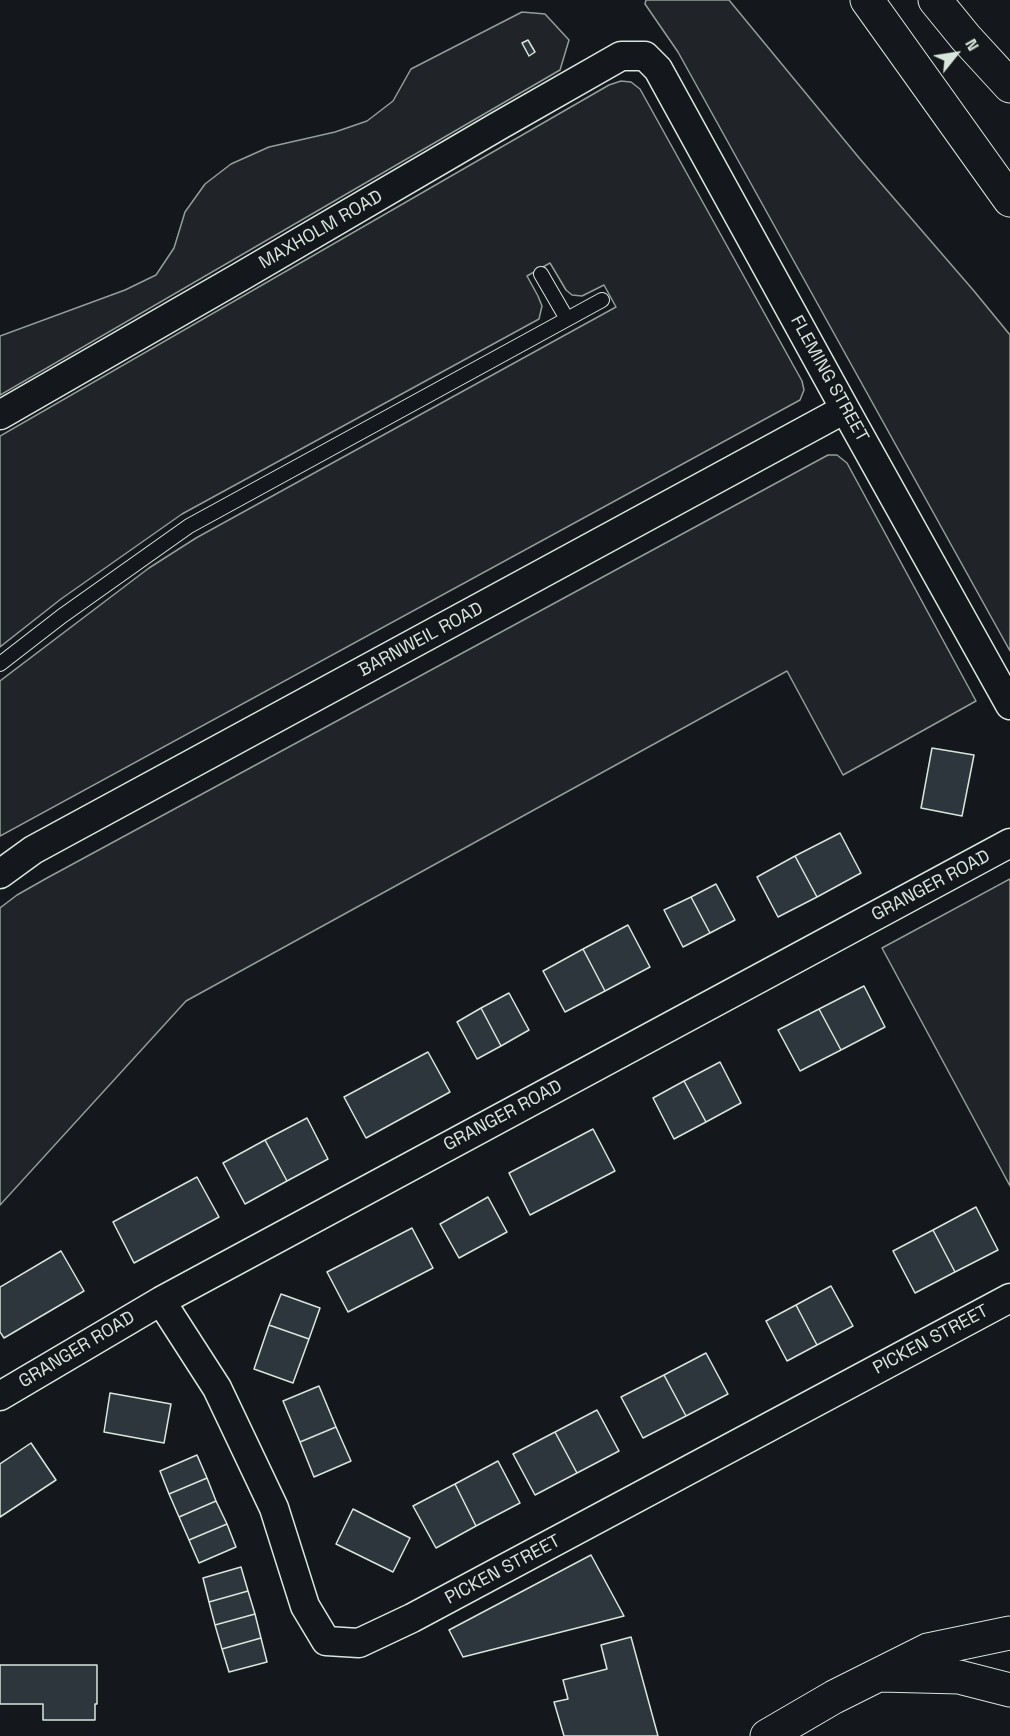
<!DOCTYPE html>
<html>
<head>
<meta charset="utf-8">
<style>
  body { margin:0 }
  #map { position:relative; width:1010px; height:1736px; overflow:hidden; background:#14181c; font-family:"Space Grotesk",sans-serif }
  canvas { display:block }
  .north { position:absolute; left:926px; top:24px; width:60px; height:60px; -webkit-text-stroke:4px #14181c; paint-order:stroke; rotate:60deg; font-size:16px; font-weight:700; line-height:24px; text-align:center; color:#d8e6dc }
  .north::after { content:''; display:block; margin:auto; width:21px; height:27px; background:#d8e6dc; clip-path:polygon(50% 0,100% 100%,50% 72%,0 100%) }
</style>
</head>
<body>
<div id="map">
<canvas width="1010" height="1736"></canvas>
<div class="north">N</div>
</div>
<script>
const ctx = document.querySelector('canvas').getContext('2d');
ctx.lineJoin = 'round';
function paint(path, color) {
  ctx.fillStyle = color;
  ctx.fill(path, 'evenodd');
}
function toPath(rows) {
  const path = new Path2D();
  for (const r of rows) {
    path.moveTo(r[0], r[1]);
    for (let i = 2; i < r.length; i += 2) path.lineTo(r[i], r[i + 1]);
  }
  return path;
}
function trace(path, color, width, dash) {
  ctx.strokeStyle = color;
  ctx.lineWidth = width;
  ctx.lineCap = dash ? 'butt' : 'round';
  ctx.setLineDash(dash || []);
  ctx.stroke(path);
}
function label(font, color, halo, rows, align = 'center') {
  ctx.font = font + ' "Space Grotesk",sans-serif';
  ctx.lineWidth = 4.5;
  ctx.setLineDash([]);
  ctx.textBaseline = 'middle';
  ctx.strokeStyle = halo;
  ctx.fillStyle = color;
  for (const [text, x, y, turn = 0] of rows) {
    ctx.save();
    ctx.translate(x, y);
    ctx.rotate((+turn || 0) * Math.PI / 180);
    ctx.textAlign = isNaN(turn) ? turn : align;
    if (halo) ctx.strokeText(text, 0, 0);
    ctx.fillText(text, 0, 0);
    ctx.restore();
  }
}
const green = toPath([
  [646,0,729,0,860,159,974,291,1010,335,1010,651,678,52,645,4,646,0],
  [522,12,545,14,569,40,560,70,0,395,0,336,125,290,156,275,174,248,185,212,205,184,231,164,269,147,335,132,367,121,393,101,411,69,522,12],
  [621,81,631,82,640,89,802,381,804,390,800,400,0,836,0,681,149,568,196,538,616,307,604,285,582,296,572,295,566,290,550,263,527,276,538,296,542,306,539,319,182,514,61,599,0,647,0,436,609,85,621,81],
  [828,455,837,455,847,463,976,701,843,775,787,671,186,1001,0,1205,0,908,17,895,47,878,828,455],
  [1010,879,1010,1186,882,948,1010,879]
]);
const building = toPath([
  [528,40,535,52,529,56,522,43,528,40],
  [932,748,974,755,962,816,921,808,932,748],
  [840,833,861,873,817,897,795,856,840,833],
  [795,856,817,897,778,917,757,877,795,856],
  [716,884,735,920,710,933,691,897,716,884],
  [691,897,710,933,683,947,664,910,691,897],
  [628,925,650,967,605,991,583,949,628,925],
  [583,949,605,991,565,1012,543,971,583,949],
  [864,986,885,1027,841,1050,819,1009,864,986],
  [509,993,529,1030,501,1046,481,1008,509,993],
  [481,1008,501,1046,477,1059,457,1022,481,1008],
  [819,1009,841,1050,800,1071,778,1030,819,1009],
  [428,1052,450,1092,366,1138,344,1097,428,1052],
  [720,1062,741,1103,706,1122,684,1081,720,1062],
  [684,1081,706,1122,674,1139,653,1098,684,1081],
  [307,1118,328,1159,287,1181,265,1140,307,1118],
  [593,1129,615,1171,530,1215,509,1173,593,1129],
  [265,1140,287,1181,245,1204,223,1163,265,1140],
  [197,1177,219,1217,134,1263,113,1222,197,1177],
  [488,1197,507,1232,459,1258,440,1224,488,1197],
  [976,1207,998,1250,955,1272,933,1230,976,1207],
  [412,1228,433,1268,348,1312,327,1272,412,1228],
  [933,1230,955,1272,915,1293,893,1251,933,1230],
  [61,1251,84,1291,4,1338,0,1332,0,1287,61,1251],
  [831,1286,853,1326,817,1345,796,1305,831,1286],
  [281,1294,320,1308,309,1339,269,1325,281,1294],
  [796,1305,817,1345,787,1361,766,1321,796,1305],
  [269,1325,309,1339,293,1383,254,1369,269,1325],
  [706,1353,728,1394,686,1416,664,1375,706,1353],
  [664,1375,686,1416,643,1438,621,1397,664,1375],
  [319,1386,336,1427,300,1442,283,1401,319,1386],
  [110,1393,171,1404,164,1443,104,1432,110,1393],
  [597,1410,619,1451,577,1473,555,1432,597,1410],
  [336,1427,351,1461,314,1477,300,1442,336,1427],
  [555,1432,577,1473,535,1495,513,1454,555,1432],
  [31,1443,56,1480,0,1517,0,1464,31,1443],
  [197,1455,207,1478,169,1494,160,1471,197,1455],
  [498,1461,520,1503,476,1526,455,1484,498,1461],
  [207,1478,216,1501,179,1517,169,1494,207,1478],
  [455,1484,476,1526,436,1548,413,1506,455,1484],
  [216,1501,227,1524,189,1540,179,1517,216,1501],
  [353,1509,410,1538,393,1572,336,1544,353,1509],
  [227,1524,236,1547,199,1563,189,1540,227,1524],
  [591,1555,624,1616,463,1657,449,1630,591,1555],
  [241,1567,248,1591,209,1602,203,1578,241,1567],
  [248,1591,255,1614,215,1625,209,1602,248,1591],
  [255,1614,261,1638,222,1649,215,1625,255,1614],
  [631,1637,658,1736,564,1736,554,1702,568,1699,563,1680,607,1669,601,1645,631,1637],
  [261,1638,267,1662,229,1672,222,1649,261,1638],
  [0,1665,97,1665,97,1704,95,1704,95,1720,43,1720,43,1704,0,1704,0,1665]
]);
const service = toPath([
  [541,274,567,319],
  [0,664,62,616,189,526,602,300]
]);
const minor = toPath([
  [0,415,240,277,500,125,621,56,645,56,658,69,845,409,1010,705],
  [0,874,33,850,845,409],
  [161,1301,217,1388,274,1508,305,1606,326,1641,359,1643,412,1618,1010,1298],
  [0,1396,161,1301,1010,843]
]);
const secondary = toPath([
  [881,1675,959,1677,1010,1690],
  [767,1736,834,1697,928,1650,1010,1633]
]);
const primary = toPath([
  [867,0,1010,200],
  [935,0,966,38,1010,86]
]);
const streetNames = [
  ["MAXHOLM ROAD",321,230,-30],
  ["FLEMING STREET",829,379,61],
  ["BARNWEIL ROAD",421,640,-28],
  ["GRANGER ROAD",931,886,-28],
  ["GRANGER ROAD",503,1116,-28],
  ["PICKEN STREET",931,1340,-28],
  ["GRANGER ROAD",77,1350,-31],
  ["PICKEN STREET",503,1570,-28]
];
paint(green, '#202428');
trace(green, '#939e99', 1.5);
paint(building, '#2c363c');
trace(building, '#d8e6dc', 1.5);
trace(service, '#d8e6dc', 16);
trace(minor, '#d8e6dc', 31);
trace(secondary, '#d8e6dc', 35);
trace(primary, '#d8e6dc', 35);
trace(service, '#14181c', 14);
trace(minor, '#14181c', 28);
trace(secondary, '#14181c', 33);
trace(primary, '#14181c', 33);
label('18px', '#d8e6dc', '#14181c', streetNames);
</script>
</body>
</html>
